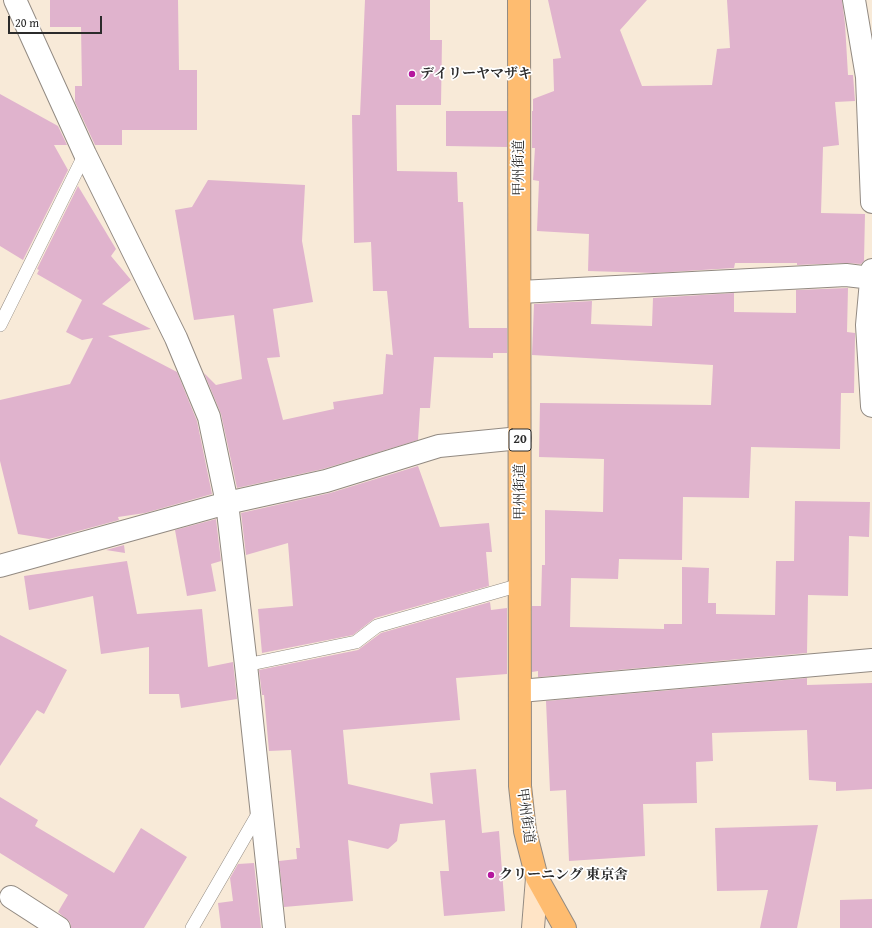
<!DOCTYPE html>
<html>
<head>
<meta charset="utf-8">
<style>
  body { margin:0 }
  #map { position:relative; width:872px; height:928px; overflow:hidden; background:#f8ead8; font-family:"Gentium Book Plus",serif }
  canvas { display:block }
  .scale { position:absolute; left:8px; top:16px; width:94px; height:18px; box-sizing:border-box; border:2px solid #2b2b2b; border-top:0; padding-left:5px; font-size:12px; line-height:14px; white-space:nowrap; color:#2b2b2b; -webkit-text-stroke:3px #fff; paint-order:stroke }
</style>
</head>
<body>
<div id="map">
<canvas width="872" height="928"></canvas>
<div class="scale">20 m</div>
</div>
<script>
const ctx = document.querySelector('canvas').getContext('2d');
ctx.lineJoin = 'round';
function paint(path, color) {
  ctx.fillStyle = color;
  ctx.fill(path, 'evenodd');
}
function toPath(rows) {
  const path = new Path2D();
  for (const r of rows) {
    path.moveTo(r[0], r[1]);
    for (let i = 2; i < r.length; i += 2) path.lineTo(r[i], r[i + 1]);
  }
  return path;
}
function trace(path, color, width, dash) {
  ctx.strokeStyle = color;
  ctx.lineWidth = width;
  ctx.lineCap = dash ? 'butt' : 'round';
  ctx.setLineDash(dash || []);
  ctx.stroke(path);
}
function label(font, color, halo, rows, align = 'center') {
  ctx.font = font + ' "Gentium Book Plus","Noto Serif JP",serif';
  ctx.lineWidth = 3.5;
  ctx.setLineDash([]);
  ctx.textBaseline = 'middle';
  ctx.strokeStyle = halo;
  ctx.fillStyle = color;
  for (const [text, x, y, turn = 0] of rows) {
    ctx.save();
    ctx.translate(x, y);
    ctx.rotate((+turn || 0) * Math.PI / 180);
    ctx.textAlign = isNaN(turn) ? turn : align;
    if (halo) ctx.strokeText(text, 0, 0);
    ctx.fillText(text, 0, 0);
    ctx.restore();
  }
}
const building = toPath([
  [50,0,178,0,179,70,197,70,197,130,122,130,122,145,95,145,75,102,75,86,82,86,81,27,50,27],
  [365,0,430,0,430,40,442,40,441,105,396,105,397,171,457,172,458,202,463,202,469,328,507,328,507,353,493,353,493,358,434,357,430,408,420,408,418,440,323,469,237,488,221,414,204,373,216,385,242,379,234,315,194,320,175,210,192,207,208,180,305,185,302,241,313,302,273,309,280,357,267,358,283,420,334,409,333,402,383,394,386,354,393,355,387,291,373,291,371,242,354,243,352,115,360,115],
  [548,0,647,0,620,30,642,86,712,85,717,49,730,48,727,0,842,0,845,24,848,75,853,75,855,101,835,102,839,145,823,147,821,213,865,214,864,261,861,264,845,263,797,265,797,263,735,263,734,268,654,273,588,271,589,234,537,231,539,181,533,180,535,148,532,148,532,111,533,111,533,99,554,91,553,59,561,58],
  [0,94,58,126,67,145,54,145,68,170,23,260,0,246],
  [446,111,507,111,507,147,446,146],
  [78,186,116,249,111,256,131,280,102,304,151,329,108,336,177,372,197,421,212,494,145,513,118,517,119,520,49,539,18,534,0,461,0,400,70,384,93,338,82,340,66,332,82,300,37,274,39,270,37,269],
  [848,288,847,332,855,333,855,337,854,393,841,393,840,449,751,447,749,498,683,497,682,560,619,559,618,579,571,578,570,627,664,629,664,624,682,624,682,567,709,568,708,603,716,603,716,614,775,615,776,561,794,561,795,501,870,502,869,537,849,536,848,596,808,595,807,653,540,677,538,677,538,671,532,672,532,606,541,606,542,565,545,565,545,510,603,512,604,459,539,457,540,403,711,405,713,365,532,355,534,304,592,301,591,324,652,326,653,298,734,293,734,312,796,313,796,290],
  [418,466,440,527,489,523,492,552,486,552,489,586,375,618,353,635,262,653,258,609,293,606,288,543,246,555,241,513,330,493],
  [216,519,221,561,211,564,216,591,187,596,175,530],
  [124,545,125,553,106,550],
  [127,561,137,614,202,609,208,667,233,662,237,699,181,708,179,694,149,694,149,647,101,654,93,596,29,610,24,576],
  [490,602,491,610,507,608,507,674,456,678,460,720,343,730,348,784,433,804,430,773,476,769,482,833,499,831,505,911,444,916,440,871,449,871,445,820,400,824,397,841,388,849,348,840,353,901,284,907,279,861,297,859,296,848,300,848,291,750,269,751,264,695,262,695,259,670,358,650,381,633],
  [0,635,67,670,44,714,37,710,0,766],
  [807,678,807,685,872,683,872,789,836,791,836,782,809,780,807,730,712,733,713,761,696,762,697,803,643,804,645,856,569,861,566,790,550,791,546,701],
  [0,797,38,820,35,826,114,873,141,828,187,857,144,928,71,928,70,922,58,912,68,895,0,853],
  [818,825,797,928,760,928,768,890,717,891,715,828],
  [254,863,261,928,221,928,218,903,233,901,230,878,238,864],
  [872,899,872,928,840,928,840,900]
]);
const service = toPath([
  [0,325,85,154],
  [246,665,356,642,377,626,520,585],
  [192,928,261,809]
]);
const minor = toPath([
  [15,0,85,154,176,338,209,417,227,503,246,665,274,928],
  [854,0,867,77,872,202],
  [872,270,867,325,872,406],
  [520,292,846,275,872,278],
  [0,566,227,503,326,481,439,446,520,438],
  [520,691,872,660],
  [11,897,59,928]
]);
const secondary = toPath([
  [533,928,537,878]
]);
const trunk = toPath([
  [519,0,520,786,525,831,537,878,565,928]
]);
const markers = [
  [412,74,4,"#b5179e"],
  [491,875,4,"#b5179e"]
];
const shields = [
  [520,440,22]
];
const shieldNames = [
  ["20",520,440]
];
const poiNames = [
  ["デイリーヤマザキ",420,74],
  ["クリーニング 東京舎",499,875]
];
const streetNames = [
  ["甲州街道",519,168,-90],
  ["甲州街道",520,492,-90],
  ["甲州街道",525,816,82]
];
paint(building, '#e0b3cd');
trace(service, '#928a82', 14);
trace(minor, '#928a82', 24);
trace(secondary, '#928a82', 24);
trace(trunk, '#928a82', 24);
trace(service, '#fff', 13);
trace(minor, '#fff', 22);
trace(secondary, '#ffe4c6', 22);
trace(trunk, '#febc70', 22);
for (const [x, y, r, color] of markers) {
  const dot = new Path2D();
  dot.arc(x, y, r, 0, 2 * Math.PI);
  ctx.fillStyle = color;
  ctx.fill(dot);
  trace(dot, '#fff', 1.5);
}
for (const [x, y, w] of shields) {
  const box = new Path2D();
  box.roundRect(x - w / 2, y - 11, w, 22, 3);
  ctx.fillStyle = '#fff';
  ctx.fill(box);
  trace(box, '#2b2b2b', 1);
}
label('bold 13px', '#2b2b2b', null, shieldNames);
label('bold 14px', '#2b2b2b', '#fff', poiNames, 'left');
label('14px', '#2b2b2b', '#fff', streetNames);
</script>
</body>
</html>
